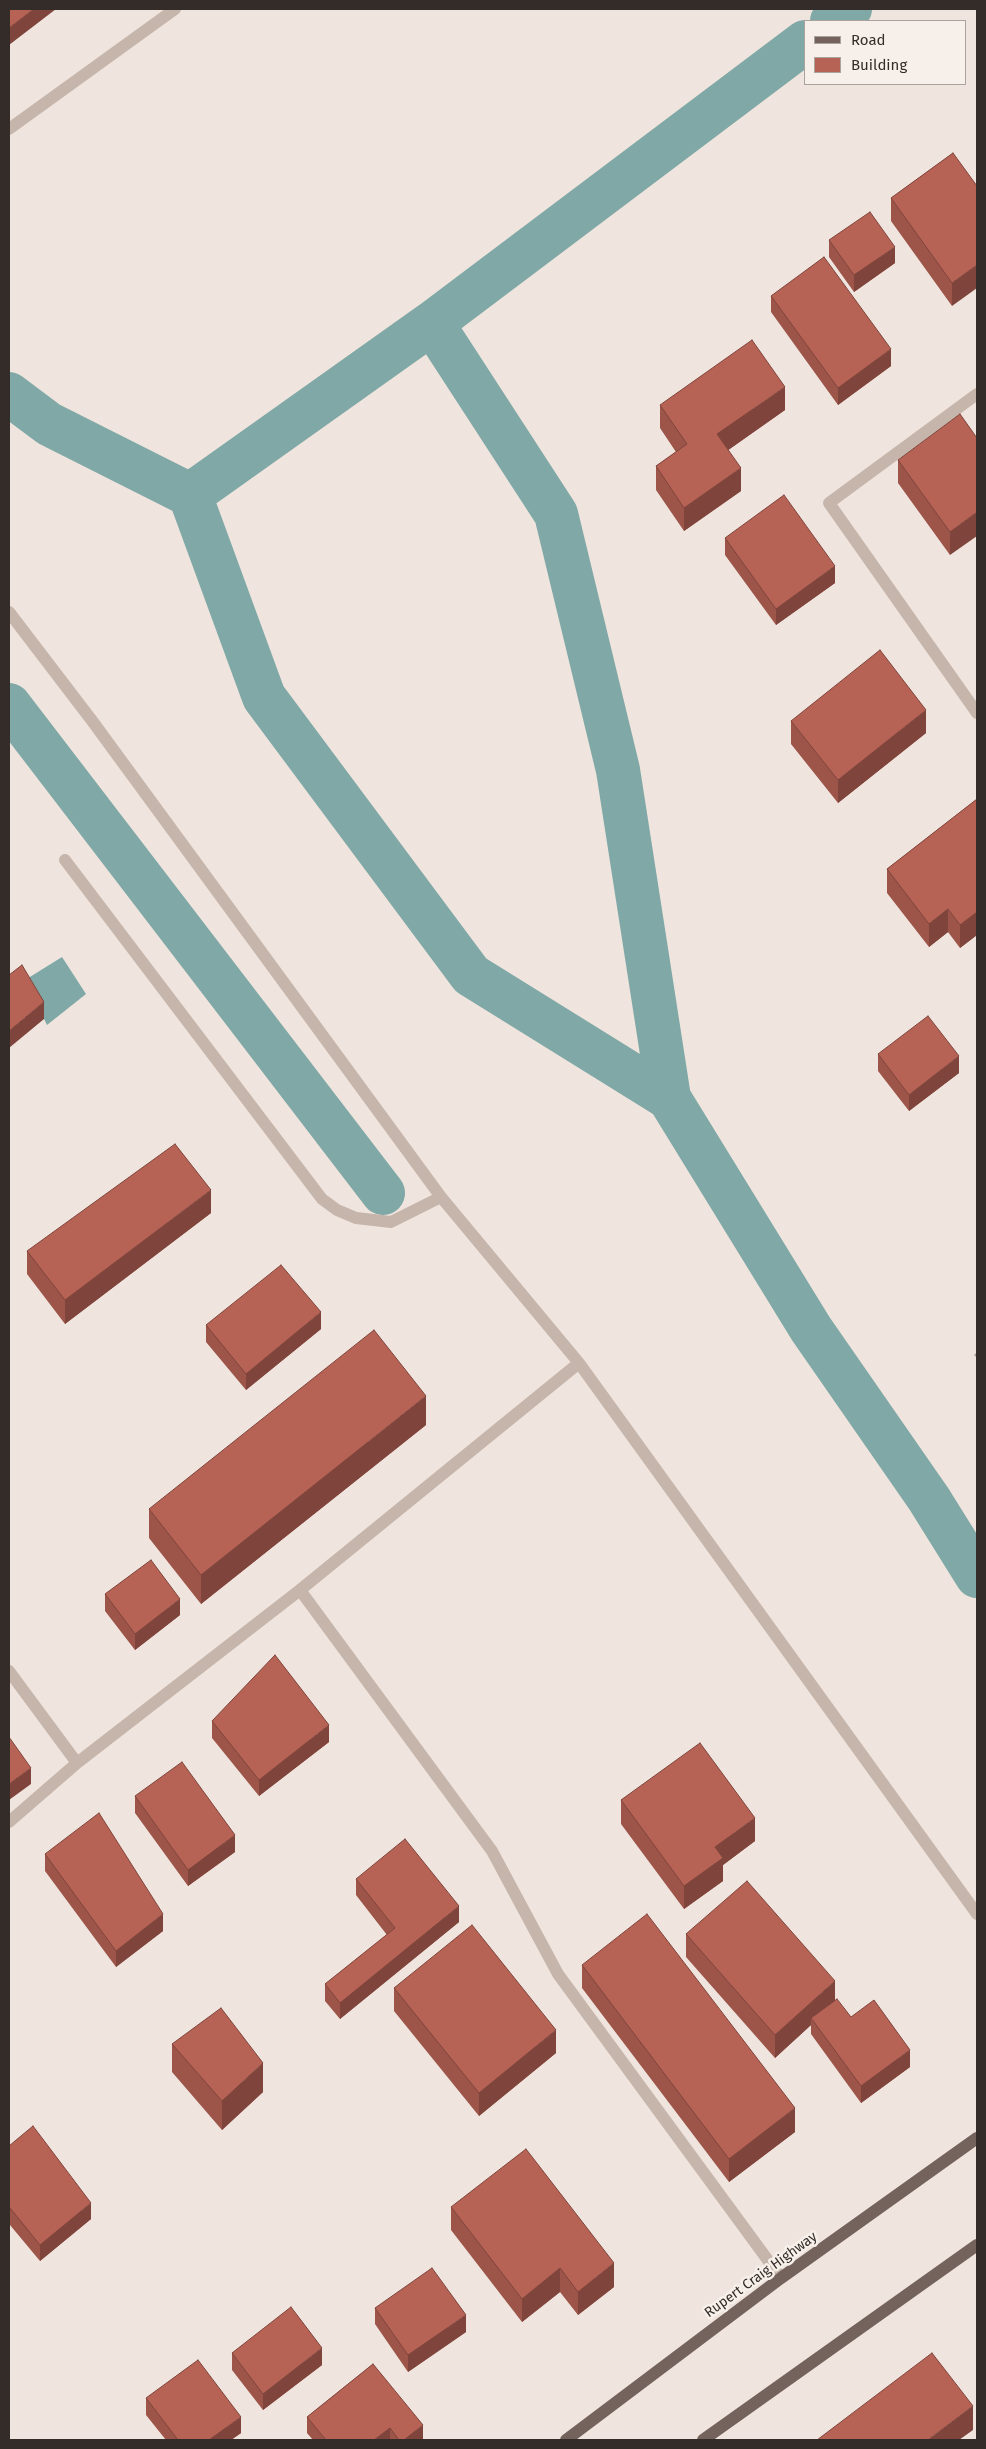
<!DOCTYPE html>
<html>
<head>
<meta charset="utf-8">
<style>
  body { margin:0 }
  #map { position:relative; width:986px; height:2449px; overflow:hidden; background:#efe5de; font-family:"Fira Sans",sans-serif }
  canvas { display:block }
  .frame { position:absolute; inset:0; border:10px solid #342c29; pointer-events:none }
  .legend { position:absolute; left:804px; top:20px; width:162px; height:65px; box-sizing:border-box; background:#f7f0ea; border:1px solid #a9a29d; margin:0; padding:6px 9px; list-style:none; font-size:15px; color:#342c29 }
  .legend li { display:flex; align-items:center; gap:10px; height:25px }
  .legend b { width:25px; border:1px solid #a9a29d }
</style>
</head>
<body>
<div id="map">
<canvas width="986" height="2449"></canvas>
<div class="frame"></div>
<ul class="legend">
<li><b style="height:6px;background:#74625c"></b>Road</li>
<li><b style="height:14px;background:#b66255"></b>Building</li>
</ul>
</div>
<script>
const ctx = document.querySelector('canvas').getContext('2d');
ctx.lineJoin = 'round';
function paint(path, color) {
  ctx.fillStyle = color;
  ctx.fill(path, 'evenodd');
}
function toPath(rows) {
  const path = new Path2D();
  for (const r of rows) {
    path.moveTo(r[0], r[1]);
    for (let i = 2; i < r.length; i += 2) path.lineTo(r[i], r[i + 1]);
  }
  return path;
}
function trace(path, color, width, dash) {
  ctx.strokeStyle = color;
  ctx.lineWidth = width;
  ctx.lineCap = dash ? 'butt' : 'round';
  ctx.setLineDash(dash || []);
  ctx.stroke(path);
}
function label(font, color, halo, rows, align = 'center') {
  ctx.font = font + ' "Fira Sans",sans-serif';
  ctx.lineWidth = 5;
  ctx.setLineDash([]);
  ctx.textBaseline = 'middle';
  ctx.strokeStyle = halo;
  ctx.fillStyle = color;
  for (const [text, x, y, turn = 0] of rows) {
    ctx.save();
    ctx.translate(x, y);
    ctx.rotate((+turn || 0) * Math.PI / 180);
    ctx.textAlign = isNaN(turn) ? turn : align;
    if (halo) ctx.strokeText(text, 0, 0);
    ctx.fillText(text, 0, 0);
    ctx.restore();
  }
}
const water = toPath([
  [62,957,86,994,47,1025,25,980]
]);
const canal = toPath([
  [832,21,850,9],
  [432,323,556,514,618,770,669,1098,811,1329,929,1499,977,1576],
  [9,394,49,424,190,495,264,697,471,975,669,1098],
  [190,495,432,323,805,42],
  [9,705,383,1193]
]);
const path = toPath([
  [975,1354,977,1356]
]);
const service = toPath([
  [300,1590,492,1851,558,1974,781,2278]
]);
const minor = toPath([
  [9,129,175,9],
  [977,394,829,503,977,713],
  [9,612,93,722,441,1197,579,1363,977,1914],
  [65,860,322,1199,337,1210,356,1218,391,1222,441,1197],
  [9,1671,77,1763],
  [9,1822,77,1763,300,1590,579,1363]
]);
const primary = toPath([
  [566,2440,781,2278,977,2138],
  [703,2440,977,2245]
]);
const wall = toPath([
  [953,153,952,306,891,221,891,198],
  [829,240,895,263,854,292,829,257],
  [771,296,891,366,838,405,771,312],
  [660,405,785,410,728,450,741,491,684,531,656,490,656,466,676,452,660,428],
  [977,438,950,555,898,483,898,460],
  [725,538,835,583,776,625,725,555],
  [977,557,977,583,976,581,976,558],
  [791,721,926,733,838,803,791,744],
  [977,799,977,935,960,948,948,932,929,947,887,893,887,869],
  [878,1054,959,1073,909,1111,878,1071],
  [211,1213,65,1324,27,1274,27,1251],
  [206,1325,321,1329,246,1390,206,1342],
  [426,1425,201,1604,149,1538,149,1509],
  [105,1594,180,1615,135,1650,105,1611],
  [212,1721,329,1742,259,1796,212,1738],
  [135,1796,235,1852,188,1886,135,1813],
  [621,1800,755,1841,723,1865,723,1881,684,1909,621,1824],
  [45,1854,163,1931,116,1967,45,1871],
  [356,1879,459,1922,340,2019,325,2001,325,1984,387,1935,356,1895],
  [686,1934,835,2001,851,2017,910,2067,861,2103,811,2034,811,2025,775,2058,686,1957],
  [582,1965,795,2132,729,2182,582,1988],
  [394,1988,556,2053,479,2116,394,2011],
  [172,2044,263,2092,222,2130,172,2072],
  [9,2146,91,2219,40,2261,10,2225],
  [451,2207,614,2287,578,2315,560,2292,522,2322,451,2230],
  [375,2308,466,2332,408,2372,375,2324],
  [232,2353,322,2365,263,2410,232,2370],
  [373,2364,423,2440,313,2440,307,2433,307,2417],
  [146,2398,241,2433,231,2440,166,2440,146,2415]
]);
const shadedWall = toPath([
  [34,9,56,9,9,45,9,28],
  [895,247,895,263,854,292,854,275],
  [977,265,977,288,952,306,952,283],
  [891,349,891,366,838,405,838,388],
  [785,387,785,410,717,458,717,434],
  [741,468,741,491,684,531,684,508],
  [977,512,977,536,950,555,950,532],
  [835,566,835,583,776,625,776,609],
  [926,710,926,733,838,803,838,780],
  [948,909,948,932,929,947,929,924],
  [977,912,977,935,960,948,960,925],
  [44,1002,44,1019,9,1048,9,1031],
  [959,1056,959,1073,909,1111,909,1095],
  [211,1190,211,1213,65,1324,65,1300],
  [321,1312,321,1329,246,1390,246,1374],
  [426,1396,426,1425,201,1604,201,1575],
  [180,1599,180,1615,135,1650,135,1634],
  [329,1725,329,1742,259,1796,259,1780],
  [31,1768,31,1784,9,1800,9,1784],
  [755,1818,755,1841,723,1865,723,1881,684,1909,684,1886,715,1847],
  [235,1835,235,1852,188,1886,188,1870],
  [459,1906,459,1922,340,2019,340,2003],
  [163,1914,163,1931,116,1967,116,1951],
  [835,1981,835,2004,811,2018,811,2025,775,2058,775,2035],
  [556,2030,556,2053,479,2116,479,2093],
  [910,2050,910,2067,861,2103,861,2086],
  [263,2063,263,2092,222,2130,222,2101],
  [795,2108,795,2132,729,2182,729,2159],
  [91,2203,91,2219,40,2261,40,2245],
  [10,2208,10,2225,9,2226,9,2209],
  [614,2263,614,2287,578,2315,578,2292],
  [560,2268,560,2292,522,2322,522,2299],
  [466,2315,466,2332,408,2372,408,2355],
  [322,2348,322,2365,263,2410,263,2394],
  [973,2406,973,2430,959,2440,928,2440],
  [241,2417,241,2433,231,2440,209,2440],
  [423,2425,423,2440,404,2440],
  [390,2428,390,2440,374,2440]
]);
const building = toPath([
  [9,9,34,9,9,28,9,9],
  [953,153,977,186,977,265,952,283,891,198,953,153],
  [870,212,895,247,854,275,829,240,870,212],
  [824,257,891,349,838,388,771,296,824,257],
  [752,340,785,387,717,434,741,468,684,508,656,466,687,444,660,405,752,340],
  [960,414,977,438,977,512,950,532,898,460,960,414],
  [784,495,835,566,776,609,725,538,784,495],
  [880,650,926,710,838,780,791,721,880,650],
  [977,799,977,912,960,925,948,909,929,924,887,869,977,799],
  [22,965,44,1002,9,1031,9,975,22,965],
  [928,1016,959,1056,909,1095,878,1054,928,1016],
  [175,1144,211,1190,65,1300,27,1251,175,1144],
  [281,1265,321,1312,246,1374,206,1325,281,1265],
  [374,1330,426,1396,201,1575,149,1509,374,1330],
  [151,1560,180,1599,135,1634,105,1594,151,1560],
  [275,1655,329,1725,259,1780,212,1721,275,1655],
  [9,1737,31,1768,9,1784,9,1737],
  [700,1743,755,1818,715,1847,723,1858,684,1886,621,1800,700,1743],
  [182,1762,235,1835,188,1870,135,1796,182,1762],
  [99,1813,163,1914,116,1951,45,1854,99,1813],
  [405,1839,459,1906,340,2003,325,1984,395,1928,356,1879,405,1839],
  [747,1881,835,1981,775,2035,686,1934,747,1881],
  [647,1914,795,2108,729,2159,582,1965,647,1914],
  [472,1925,556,2030,479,2093,394,1988,472,1925],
  [837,1999,851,2017,874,2000,910,2050,861,2086,811,2018,837,1999],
  [221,2008,263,2063,222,2101,172,2044,221,2008],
  [33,2126,91,2203,40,2245,10,2208,9,2209,9,2146,33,2126],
  [526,2149,614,2263,578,2292,560,2268,522,2299,451,2207,526,2149],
  [432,2268,466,2315,408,2355,375,2308,432,2268],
  [291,2307,322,2348,263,2394,232,2353,291,2307],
  [932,2353,973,2406,928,2440,817,2440,932,2353],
  [198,2360,241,2417,209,2440,178,2440,146,2398,198,2360],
  [373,2364,423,2425,404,2440,399,2440,390,2428,374,2440,326,2440,307,2417,373,2364]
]);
const streetNames = [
  ["Rupert Craig Highway",761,2275,-36]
];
paint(water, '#80a8a6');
trace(canal, '#80a8a6', 44);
trace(path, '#b19f96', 3, [2.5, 2.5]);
trace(service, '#c6b5ab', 12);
trace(minor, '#c6b5ab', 12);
trace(primary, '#74625c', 12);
paint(wall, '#9d5449');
paint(shadedWall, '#7f453c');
paint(building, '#b66255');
trace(building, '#7f453c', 1);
label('14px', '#342c29', '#f7f0ea', streetNames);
</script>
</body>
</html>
